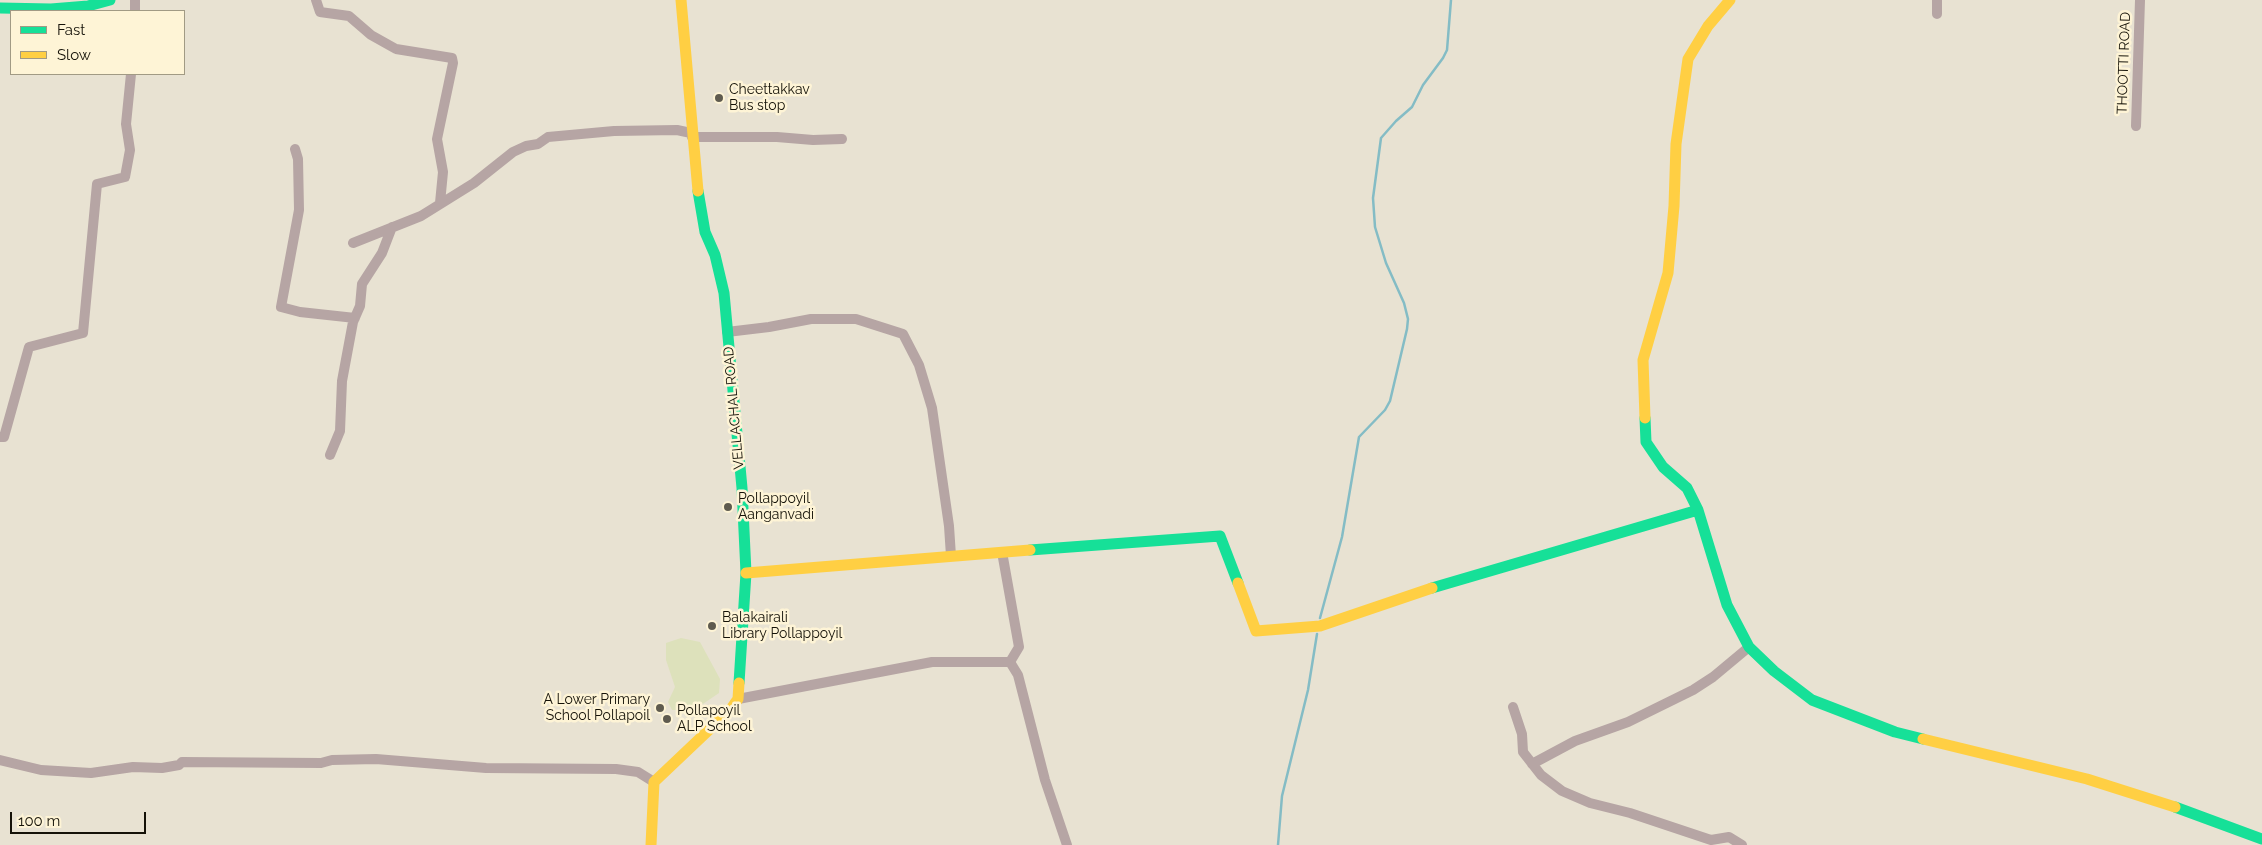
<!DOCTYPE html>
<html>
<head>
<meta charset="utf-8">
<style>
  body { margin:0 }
  #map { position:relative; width:2262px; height:845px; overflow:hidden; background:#e8e2d2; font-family:Raleway,sans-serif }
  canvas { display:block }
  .legend { position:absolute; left:10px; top:10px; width:175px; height:65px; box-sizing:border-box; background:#fef4d6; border:1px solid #a19a84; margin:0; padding:6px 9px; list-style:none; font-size:15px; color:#151208 }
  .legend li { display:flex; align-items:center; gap:10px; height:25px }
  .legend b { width:25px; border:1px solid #a19a84 }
  .scale { position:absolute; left:10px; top:812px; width:136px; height:22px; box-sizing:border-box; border:2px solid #151208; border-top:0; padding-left:6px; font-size:15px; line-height:18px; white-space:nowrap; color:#151208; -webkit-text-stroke:4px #fef4d6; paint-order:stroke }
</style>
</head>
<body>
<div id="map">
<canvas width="2262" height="845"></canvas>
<ul class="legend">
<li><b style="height:6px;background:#16e098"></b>Fast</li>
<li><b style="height:6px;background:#ffcf43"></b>Slow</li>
</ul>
<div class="scale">100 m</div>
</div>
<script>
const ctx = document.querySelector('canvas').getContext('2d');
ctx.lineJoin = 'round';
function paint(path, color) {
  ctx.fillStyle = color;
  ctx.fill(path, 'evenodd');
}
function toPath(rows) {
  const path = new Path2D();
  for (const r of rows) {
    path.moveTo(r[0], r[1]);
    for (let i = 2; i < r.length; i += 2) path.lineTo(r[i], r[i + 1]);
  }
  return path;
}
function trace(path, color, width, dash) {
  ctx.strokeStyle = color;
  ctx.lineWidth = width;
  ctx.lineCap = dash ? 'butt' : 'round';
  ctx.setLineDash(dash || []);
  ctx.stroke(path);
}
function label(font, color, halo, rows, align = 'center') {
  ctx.font = font + ' Raleway,sans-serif';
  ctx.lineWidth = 5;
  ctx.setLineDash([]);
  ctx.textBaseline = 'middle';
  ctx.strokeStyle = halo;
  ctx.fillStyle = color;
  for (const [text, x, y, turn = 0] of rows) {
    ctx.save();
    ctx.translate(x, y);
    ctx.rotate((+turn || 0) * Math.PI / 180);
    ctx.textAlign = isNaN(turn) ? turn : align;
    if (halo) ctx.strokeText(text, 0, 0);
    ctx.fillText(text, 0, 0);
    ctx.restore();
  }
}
const green = toPath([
  [681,638,700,642,720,679,719,693,694,710,672,710,668,702,675,687,666,660,666,643]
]);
const stream = toPath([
  [1320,618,1342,537,1359,437,1385,410,1390,401,1407,329,1408,319,1404,303,1386,263,1375,227,1373,198,1381,138,1396,121,1412,107,1423,85,1443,58,1447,50,1451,0],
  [1278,845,1282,796,1308,690,1317,634]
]);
const street = toPath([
  [316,0,320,12,349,16,371,35,396,49,452,58,453,63,437,139,443,172,440,203],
  [1937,0,1937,14],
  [135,11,135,0],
  [2136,126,2140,0],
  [692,137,777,137,813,140,842,139],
  [295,149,298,159,299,210,281,307,300,312,355,318],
  [353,243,421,216,474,183,513,152,526,146,538,144,548,137,614,131,677,130,691,133],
  [727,332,769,327,811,319,856,319,903,334,919,365,932,408,949,526,951,556],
  [0,437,4,437,29,347,83,333,97,184,125,177,130,150,126,124,131,74],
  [330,455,340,431,342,381,353,322,360,306,362,284,382,253,392,227],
  [1002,552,1019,647,1010,662],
  [738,699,932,662,1010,662,1018,675,1045,780,1067,845],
  [1513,707,1522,734,1523,752,1541,775,1562,791,1590,803,1630,813,1711,840,1729,837,1742,845],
  [0,760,41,770,91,773,133,767,162,768,179,765,182,762,321,763,332,760,376,759,486,768,616,769,638,772,654,782],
  [1532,764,1575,741,1628,722,1693,690,1713,677,1749,647]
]);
const fast = toPath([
  [0,8,51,9,88,6,110,0],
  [698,191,705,232,715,255,724,293,742,488,746,573,739,683],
  [1645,418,1646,442,1663,467,1687,488,1698,510,1727,605,1749,647,1774,671,1812,700,1895,732,1923,739],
  [1030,550,1220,536,1238,583],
  [1432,588,1698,510],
  [2175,807,2262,839]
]);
const slow = toPath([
  [681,0,698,191],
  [1645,418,1643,360,1668,273,1674,206,1676,144,1688,59,1708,26,1730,0],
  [746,573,1030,550],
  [1238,583,1256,631,1320,626,1432,588],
  [1923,739,2087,779,2175,807],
  [651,845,654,782,731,709,738,699,739,683]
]);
const markers = [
  [719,98,5,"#5f5b4f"],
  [728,507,5,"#5f5b4f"],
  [712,626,5,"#5f5b4f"],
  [660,708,5,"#5f5b4f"],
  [667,719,5,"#5f5b4f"]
];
const streetNames = [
  ["THOOTTI ROAD",2124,63,-88],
  ["VELLACHAL ROAD",734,408,-95]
];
const poiNames = [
  ["Cheettakkav",729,90],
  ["Bus stop",729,106],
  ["Pollappoyil",738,499],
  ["Aanganvadi",738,515],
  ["Balakairali",722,618],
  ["Library Pollappoyil",722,634],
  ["A Lower Primary",650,700,"right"],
  ["School Pollapoil",650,716,"right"],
  ["Pollapoyil",677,711],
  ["ALP School",677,727]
];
paint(green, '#dde1bb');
trace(stream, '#84bcc5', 2.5);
trace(street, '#b6a5a4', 10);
trace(fast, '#16e098', 11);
trace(slow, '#ffcf43', 11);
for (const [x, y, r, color] of markers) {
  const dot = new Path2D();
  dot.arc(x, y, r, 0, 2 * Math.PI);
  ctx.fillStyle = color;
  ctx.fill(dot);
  trace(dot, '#fef4d6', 2);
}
label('14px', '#151208', '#fef4d6', streetNames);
label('14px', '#151208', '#fef4d6', poiNames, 'left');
</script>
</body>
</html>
